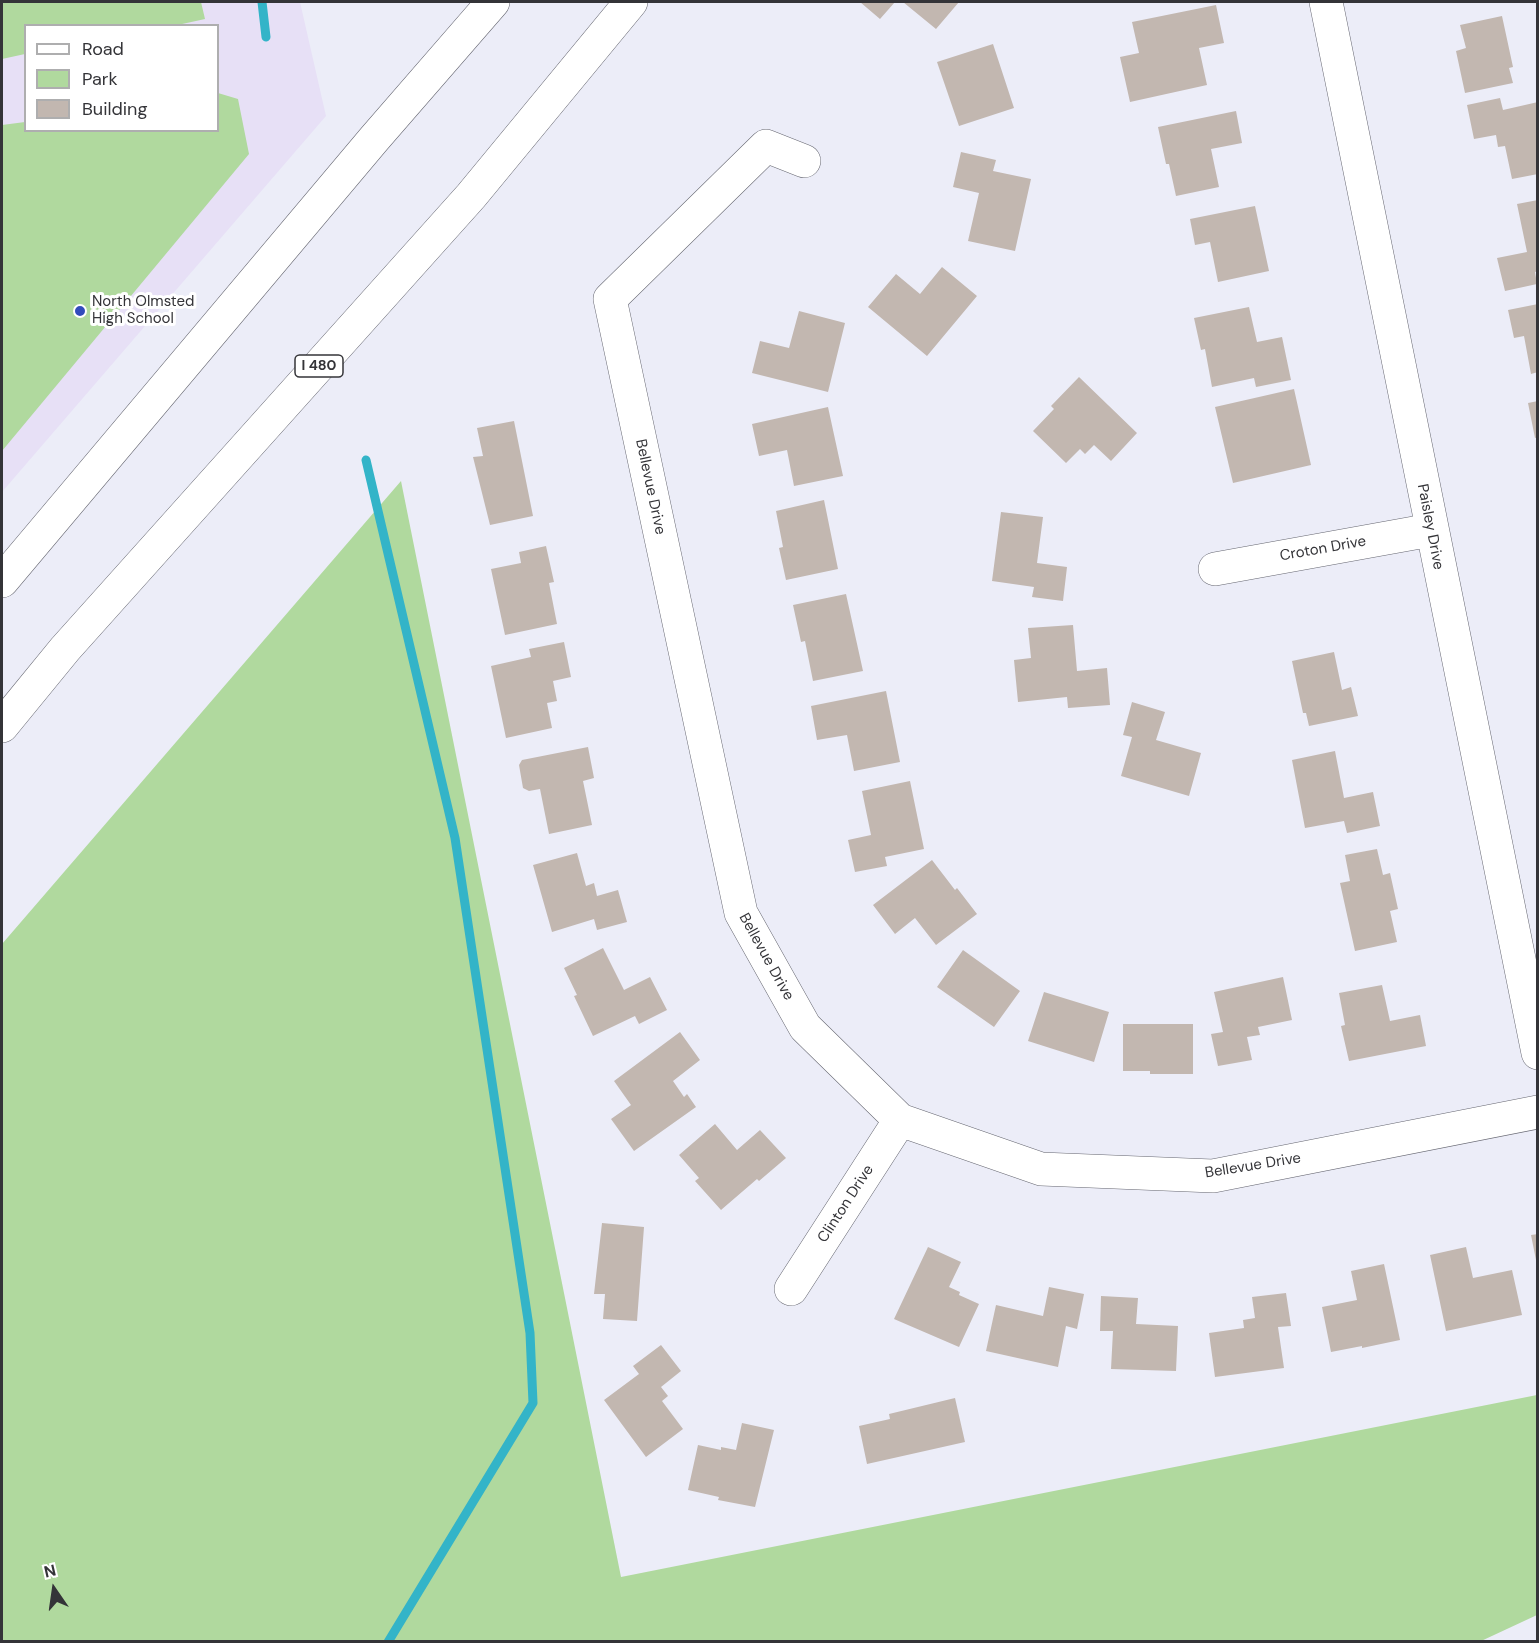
<!DOCTYPE html>
<html>
<head>
<meta charset="utf-8">
<style>
  body { margin:0 }
  #map { position:relative; width:1539px; height:1643px; overflow:hidden; background:#ecedf8; font-family:"DM Sans",sans-serif }
  canvas { display:block }
  .frame { position:absolute; inset:0; border:3px solid #343438; pointer-events:none }
  .legend { position:absolute; left:24px; top:24px; width:195px; height:108px; box-sizing:border-box; background:#fff; border:2px solid #aeaeaf; margin:0; padding:8px 10px; list-style:none; font-size:18px; color:#343438 }
  .legend li { display:flex; align-items:center; gap:12px; height:30px }
  .legend b { width:30px; border:2px solid #aeaeaf }
  .north { position:absolute; left:24px; top:1559px; width:60px; height:60px; -webkit-text-stroke:4px #fff; paint-order:stroke; rotate:347deg; font-size:16px; font-weight:700; line-height:24px; text-align:center; color:#343438 }
  .north::after { content:''; display:block; margin:auto; width:21px; height:27px; background:#343438; clip-path:polygon(50% 0,100% 100%,50% 72%,0 100%) }
</style>
</head>
<body>
<div id="map">
<canvas width="1539" height="1643"></canvas>
<div class="frame"></div>
<ul class="legend">
<li><b style="height:8px;background:#fff"></b>Road</li>
<li><b style="height:16px;background:#b0d99e"></b>Park</li>
<li><b style="height:16px;background:#c2b7b0"></b>Building</li>
</ul>
<div class="north">N</div>
</div>
<script>
const ctx = document.querySelector('canvas').getContext('2d');
ctx.lineJoin = 'round';
function paint(path, color) {
  ctx.fillStyle = color;
  ctx.fill(path, 'evenodd');
}
function toPath(rows) {
  const path = new Path2D();
  for (const r of rows) {
    path.moveTo(r[0], r[1]);
    for (let i = 2; i < r.length; i += 2) path.lineTo(r[i], r[i + 1]);
  }
  return path;
}
function trace(path, color, width, dash) {
  ctx.strokeStyle = color;
  ctx.lineWidth = width;
  ctx.lineCap = dash ? 'butt' : 'round';
  ctx.setLineDash(dash || []);
  ctx.stroke(path);
}
function label(font, color, halo, rows, align = 'center') {
  ctx.font = font + ' "DM Sans",sans-serif';
  ctx.lineWidth = 6;
  ctx.setLineDash([]);
  ctx.textBaseline = 'middle';
  ctx.strokeStyle = halo;
  ctx.fillStyle = color;
  for (const [text, x, y, turn = 0] of rows) {
    ctx.save();
    ctx.translate(x, y);
    ctx.rotate((+turn || 0) * Math.PI / 180);
    ctx.textAlign = isNaN(turn) ? turn : align;
    if (halo) ctx.strokeText(text, 0, 0);
    ctx.fillText(text, 0, 0);
    ctx.restore();
  }
}
const education = toPath([
  [2,2,300,2,326,116,2,492],
  [26,26,218,26,218,130,26,130]
]);
const green = toPath([
  [2,2,201,2,205,19,173,26,26,26,25,54,2,59],
  [218,93,238,99,249,154,2,451,2,125,25,122,26,130,218,130],
  [401,481,621,1577,1537,1395,1537,1615,1479,1642,2,1641,2,944]
]);
const stream = toPath([
  [262,2,266,37],
  [366,460,455,838,530,1333,533,1403,388,1642]
]);
const building = toPath([
  [860,2,895,2,880,19],
  [903,2,959,2,936,29],
  [1216,5,1224,43,1199,48,1207,85,1130,102,1120,57,1139,53,1132,22],
  [1502,16,1513,67,1509,68,1513,83,1465,93,1456,51,1466,48,1460,25],
  [993,44,1014,108,959,126,937,62],
  [1500,98,1503,110,1538,102,1538,174,1512,179,1505,146,1498,147,1496,135,1474,139,1467,105],
  [1236,111,1242,143,1211,149,1219,187,1176,196,1169,164,1166,164,1158,127],
  [961,152,996,160,993,171,1031,179,1015,251,968,241,979,193,953,187],
  [1538,200,1538,271,1535,272,1537,284,1505,291,1497,258,1527,252,1517,204],
  [1255,206,1269,271,1218,282,1210,242,1195,245,1190,219],
  [942,267,977,296,927,356,868,307,896,274,920,294],
  [1538,304,1538,372,1531,374,1524,336,1514,338,1508,310],
  [1249,307,1257,342,1282,337,1291,380,1256,387,1254,378,1212,387,1205,349,1201,350,1194,318],
  [799,311,845,323,828,392,752,373,760,341,789,348],
  [1079,377,1137,433,1111,461,1094,445,1085,454,1080,449,1066,463,1033,431,1054,409,1051,406],
  [1294,389,1311,465,1233,483,1215,407],
  [1538,401,1538,437,1535,438,1528,403],
  [828,407,843,476,794,486,787,450,759,456,752,424],
  [514,421,533,516,490,525,473,457,483,456,477,428],
  [824,500,838,569,786,580,779,548,783,547,776,511],
  [1001,512,1043,517,1037,563,1067,567,1063,601,1032,597,1034,587,992,581],
  [546,546,554,582,549,583,557,624,505,635,491,569,521,563,519,552],
  [846,594,863,671,813,681,805,641,801,642,793,605],
  [1073,625,1077,671,1107,668,1110,705,1068,708,1067,697,1018,702,1014,660,1031,658,1028,628],
  [564,642,571,677,553,681,557,701,547,703,552,728,506,738,491,666,531,657,529,649],
  [1334,652,1342,690,1351,687,1358,716,1309,726,1306,713,1303,713,1292,661],
  [886,691,900,762,854,771,847,735,817,740,811,706],
  [1132,702,1165,712,1156,740,1201,753,1189,796,1121,776,1132,737,1123,735],
  [588,747,594,778,583,781,592,825,549,834,540,789,529,791,523,788,519,765,522,760],
  [1335,751,1344,798,1373,792,1380,826,1347,833,1344,821,1305,828,1292,760],
  [910,781,924,849,885,857,887,866,855,872,848,840,871,835,862,791],
  [1377,849,1383,875,1390,873,1398,909,1390,911,1397,942,1355,951,1340,883,1350,881,1345,855],
  [577,853,586,886,594,883,597,896,618,890,627,922,597,930,594,919,552,932,533,865],
  [932,860,955,890,957,888,977,914,936,945,915,918,895,934,873,905],
  [603,948,624,990,650,977,667,1010,639,1024,635,1016,593,1036,574,996,577,995,564,968],
  [963,950,1020,991,994,1027,937,987],
  [1283,977,1292,1020,1258,1027,1260,1035,1247,1037,1252,1060,1218,1066,1211,1034,1223,1032,1214,992],
  [1382,985,1390,1021,1420,1015,1426,1046,1349,1061,1341,1026,1345,1025,1339,993],
  [1044,992,1109,1012,1094,1062,1028,1041],
  [1123,1024,1193,1024,1193,1074,1150,1074,1150,1071,1123,1071],
  [680,1032,700,1060,673,1081,684,1097,687,1094,696,1107,634,1151,611,1119,631,1105,614,1081],
  [715,1124,737,1150,760,1130,786,1158,759,1181,757,1179,721,1210,695,1181,699,1178,679,1155],
  [602,1223,644,1227,637,1321,603,1319,605,1294,594,1294],
  [1538,1234,1538,1260,1536,1260,1531,1235],
  [928,1247,961,1262,949,1287,960,1292,959,1295,979,1304,959,1347,894,1319],
  [1466,1247,1473,1278,1512,1270,1522,1315,1446,1331,1430,1255],
  [1384,1264,1400,1340,1362,1348,1362,1346,1331,1352,1322,1307,1357,1300,1351,1271],
  [1049,1287,1084,1294,1077,1329,1066,1326,1058,1367,986,1351,996,1305,1043,1316],
  [1286,1293,1291,1326,1278,1327,1284,1368,1215,1377,1209,1333,1244,1328,1243,1320,1255,1318,1252,1297],
  [1101,1296,1138,1298,1136,1324,1178,1326,1176,1371,1111,1369,1113,1331,1100,1331],
  [661,1345,681,1371,661,1387,668,1396,662,1401,683,1429,646,1457,604,1400,639,1374,633,1366],
  [955,1398,965,1442,867,1464,859,1426,890,1419,889,1414],
  [742,1423,774,1430,755,1507,718,1500,719,1497,688,1490,698,1445,721,1450,721,1447,736,1450]
]);
const minor = toPath([
  [1326,2,1538,1053],
  [804,161,766,146,610,299,741,913,805,1027,900,1120,1041,1169,1213,1176,1538,1112],
  [1215,569,1431,530],
  [791,1289,900,1120]
]);
const motorway = toPath([
  [2,581,374,139,493,2],
  [2,726,65,649,471,196,631,2]
]);
const markers = [
  [80,311,6,"#324bbc"]
];
const shields = [
  [319,366,48]
];
const shieldNames = [
  ["I 480",319,366]
];
const poiNames = [
  ["North Olmsted",92,302],
  ["High School",92,319]
];
const streetNames = [
  ["Bellevue Drive",650,487,78],
  ["Paisley Drive",1430,527,79],
  ["Croton Drive",1323,549,-10],
  ["Bellevue Drive",766,957,61],
  ["Bellevue Drive",1253,1166,-9],
  ["Clinton Drive",846,1204,-57]
];
paint(education, '#e7e0f6');
paint(green, '#b0d99e');
trace(stream, '#33b4c8', 9);
paint(building, '#c2b7b0');
trace(minor, '#666771', 34);
trace(motorway, '#666771', 34);
trace(minor, '#fff', 33);
trace(motorway, '#fff', 33);
for (const [x, y, r, color] of markers) {
  const dot = new Path2D();
  dot.arc(x, y, r, 0, 2 * Math.PI);
  ctx.fillStyle = color;
  ctx.fill(dot);
  trace(dot, '#fff', 2);
}
for (const [x, y, w] of shields) {
  const box = new Path2D();
  box.roundRect(x - w / 2, y - 11, w, 22, 4.5);
  ctx.fillStyle = '#fff';
  ctx.fill(box);
  trace(box, '#343438', 1.5);
}
label('bold 14px', '#343438', null, shieldNames);
label('15px', '#343438', '#fff', poiNames, 'left');
label('15px', '#343438', '#fff', streetNames);
</script>
</body>
</html>
